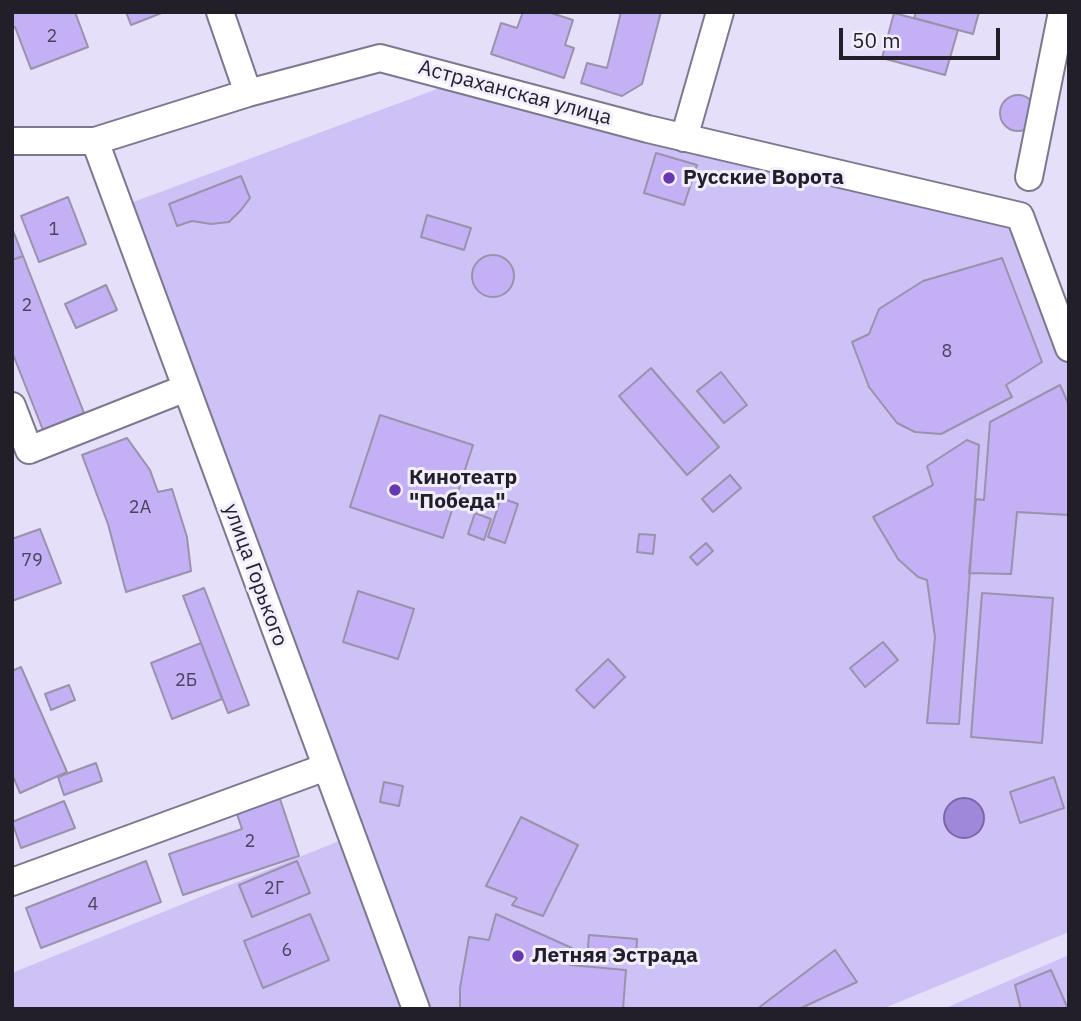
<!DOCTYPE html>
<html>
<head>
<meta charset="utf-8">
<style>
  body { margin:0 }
  #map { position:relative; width:1081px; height:1021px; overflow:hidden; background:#e5dffa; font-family:"IBM Plex Sans",sans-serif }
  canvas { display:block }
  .frame { position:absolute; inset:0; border:14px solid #221f29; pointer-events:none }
  .scale { position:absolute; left:839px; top:28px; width:161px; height:32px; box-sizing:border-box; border:4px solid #221f29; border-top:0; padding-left:9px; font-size:21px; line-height:24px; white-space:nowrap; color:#221f29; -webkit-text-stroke:5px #f2eefe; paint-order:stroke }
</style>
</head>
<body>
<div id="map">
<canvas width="1081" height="1021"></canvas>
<div class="frame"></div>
<div class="scale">50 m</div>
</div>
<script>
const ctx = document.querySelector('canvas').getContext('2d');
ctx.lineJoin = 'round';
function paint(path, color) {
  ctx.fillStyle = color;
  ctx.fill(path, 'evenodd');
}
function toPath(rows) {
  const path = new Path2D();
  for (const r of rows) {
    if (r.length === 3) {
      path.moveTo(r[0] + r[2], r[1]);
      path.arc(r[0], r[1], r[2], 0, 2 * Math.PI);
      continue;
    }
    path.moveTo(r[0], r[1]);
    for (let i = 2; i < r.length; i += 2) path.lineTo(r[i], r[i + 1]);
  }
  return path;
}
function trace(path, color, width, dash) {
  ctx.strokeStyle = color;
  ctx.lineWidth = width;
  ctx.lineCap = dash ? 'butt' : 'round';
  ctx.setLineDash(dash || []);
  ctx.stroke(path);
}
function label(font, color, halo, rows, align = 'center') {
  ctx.font = font + ' "IBM Plex Sans",sans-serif';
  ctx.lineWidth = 6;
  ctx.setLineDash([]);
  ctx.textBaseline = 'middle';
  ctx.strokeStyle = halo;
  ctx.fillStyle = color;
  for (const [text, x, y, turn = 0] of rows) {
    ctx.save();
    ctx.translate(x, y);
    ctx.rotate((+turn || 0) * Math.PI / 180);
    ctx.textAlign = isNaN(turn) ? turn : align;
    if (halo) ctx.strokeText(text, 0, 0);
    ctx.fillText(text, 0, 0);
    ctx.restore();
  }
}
const green = toPath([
  [464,79,1020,216,1069,348,1069,932,882,1009,416,1009,120,207],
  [339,841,402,1009,12,1009,12,973],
  [1069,955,1069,1009,943,1009]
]);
const water = toPath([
  [964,818,20]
]);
const building = toPath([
  [12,12,75,12,88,47,31,69,15,27,12,28,12,12],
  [126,12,164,12,131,25,126,12],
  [523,12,548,12,573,20,565,45,574,48,564,78,491,54,501,23,517,28,523,12],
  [621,12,661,12,642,84,622,96,581,83,587,63,607,68,621,12],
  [916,12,979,12,973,34,914,18,916,12],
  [894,13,958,30,945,75,882,58,894,13],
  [1018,113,18],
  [656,153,697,165,684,205,644,193,656,153],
  [241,176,250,198,241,210,229,222,211,224,192,221,177,226,169,204,241,176],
  [68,197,86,244,39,262,21,216,68,197],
  [427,215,471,228,464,250,421,237,427,215],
  [12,228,23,256,12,260,12,228],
  [493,276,21],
  [23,256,84,413,43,430,12,352,12,260,23,256],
  [1002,258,1042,362,1006,385,1012,397,941,434,915,432,897,423,869,387,852,342,869,334,879,309,923,281,1002,258],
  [106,285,117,310,76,328,65,304,106,285],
  [651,368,719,447,687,475,619,396,651,368],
  [721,372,747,405,724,423,697,391,721,372],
  [1060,385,1069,405,1069,515,1017,512,1011,574,969,573,976,499,984,500,990,422,1060,385],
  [380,415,473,445,443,538,350,507,380,415],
  [127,438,150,470,158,492,172,489,187,537,191,571,126,592,108,524,82,455,127,438],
  [967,440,979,445,959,724,927,723,935,637,927,580,918,577,898,559,873,517,933,485,927,466,967,440],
  [730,475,741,488,713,512,702,499,730,475],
  [501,498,518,504,505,543,488,537,501,498],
  [475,513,491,519,484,540,468,534,475,513],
  [40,529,61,583,12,601,12,539,40,529],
  [639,534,655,535,653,554,637,552,639,534],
  [706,543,713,551,697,565,690,557,706,543],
  [204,588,249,705,228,713,183,596,204,588],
  [358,591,414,609,398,659,343,642,358,591],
  [982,593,1053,598,1042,743,971,737,982,593],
  [883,642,898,660,865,687,850,668,883,642],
  [201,643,222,699,172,719,151,663,201,643],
  [608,659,625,677,594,708,576,690,608,659],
  [21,667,67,772,20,793,12,774,12,671,21,667],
  [69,685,75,700,51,710,45,694,69,685],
  [96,763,102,781,64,795,58,777,96,763],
  [1054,777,1064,808,1020,823,1010,792,1054,777],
  [384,782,403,786,399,806,380,802,384,782],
  [278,793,299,856,183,895,169,854,242,829,235,808,278,793],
  [64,801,75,828,21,848,12,822,64,801],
  [521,817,578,845,543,916,512,905,517,898,486,886,521,817],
  [146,861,161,902,41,948,26,908,146,861],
  [297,861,310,893,252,917,239,885,297,861],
  [310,914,329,960,263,988,244,941,310,914],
  [496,914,572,948,570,965,626,970,623,1009,460,1009,460,988,469,937,489,940,496,914],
  [589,935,637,939,636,962,587,959,589,935],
  [835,950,857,982,799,1009,757,1009,835,950],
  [1051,970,1068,1009,1021,1009,1015,985,1051,970]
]);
const minor = toPath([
  [220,12,248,93],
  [684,138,720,12],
  [12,141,95,141,248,93,380,58,648,129,1020,216,1069,348],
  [95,141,416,1009],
  [1029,177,1062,12],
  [12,406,29,450,186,388],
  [12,882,326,767]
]);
const markers = [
  [669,178,7,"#6739b1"],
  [395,490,7,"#6739b1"],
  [518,956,7,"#6739b1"]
];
const numberNames = [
  ["2",52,37],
  ["1",54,230],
  ["2",27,306],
  ["8",947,352],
  ["2А",140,508],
  ["79",32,561],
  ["2Б",186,681],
  ["2",250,842],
  ["2Г",274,889],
  ["4",93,905],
  ["6",287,951]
];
const streetNames = [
  ["Астраханская улица",515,93,15],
  ["улица Горького",255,575,70]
];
const poiNames = [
  ["Русские Ворота",683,178],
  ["Кинотеатр",409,478],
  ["\"Победа\"",409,502],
  ["Летняя Эстрада",532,956]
];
paint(green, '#cec1f5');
paint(water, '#9f87da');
trace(water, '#7a68a5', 2);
paint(building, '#c3b0f5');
trace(building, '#9892ab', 2);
trace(minor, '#7d788f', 30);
trace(minor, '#fff', 26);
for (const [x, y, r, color] of markers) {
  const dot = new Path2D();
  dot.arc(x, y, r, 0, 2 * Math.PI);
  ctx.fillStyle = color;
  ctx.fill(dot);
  trace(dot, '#f2eefe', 2.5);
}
label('18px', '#4a435c', null, numberNames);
label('21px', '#221f29', '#f2eefe', streetNames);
label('bold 21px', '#221f29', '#f2eefe', poiNames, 'left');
</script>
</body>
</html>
